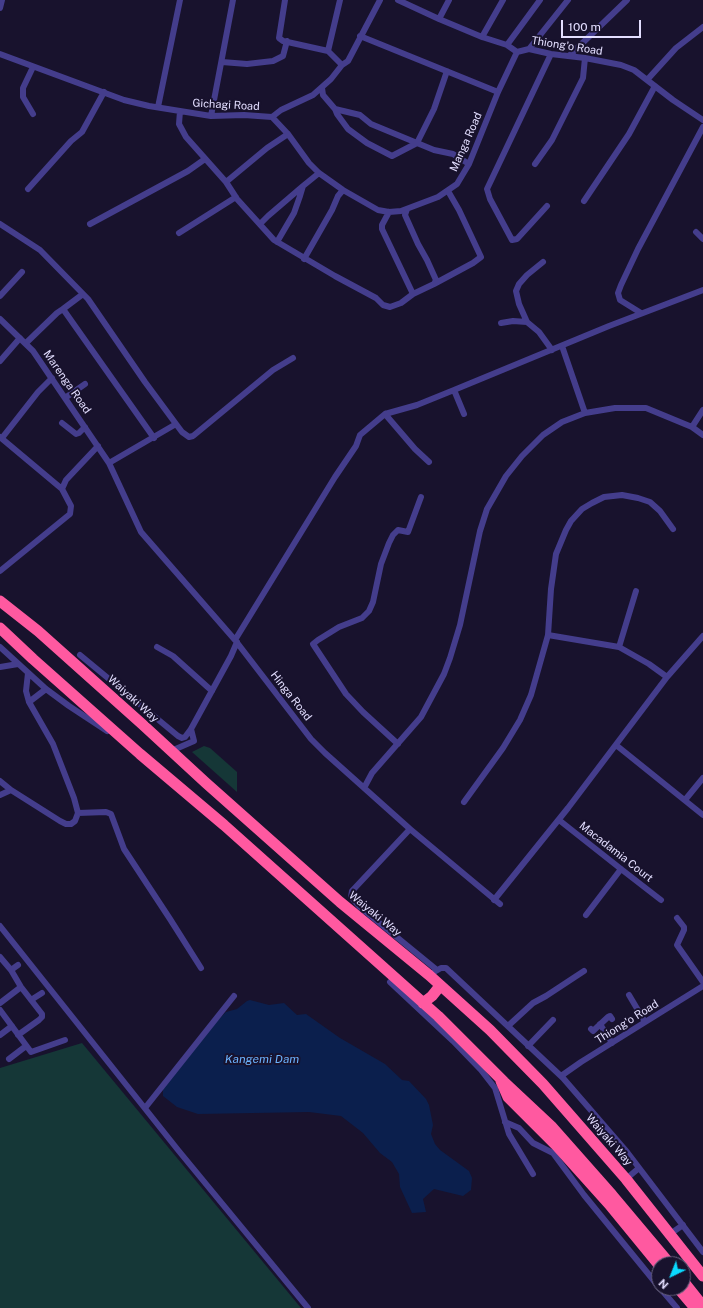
<!DOCTYPE html>
<html>
<head>
<meta charset="utf-8">
<style>
  body { margin:0 }
  #map { position:relative; width:703px; height:1308px; overflow:hidden; background:#18122d; font-family:"Public Sans",sans-serif }
  canvas { display:block }
  .north { position:absolute; left:651px; top:1256px; width:40px; height:40px; box-sizing:border-box; background:#18122d; border:1px solid #696481; border-radius:50%; rotate:223deg; font-size:11px; font-weight:700; line-height:16px; text-align:center; color:#e3deff }
  .north::after { content:''; display:block; margin:auto; width:14px; height:18px; background:#0ad9ff; clip-path:polygon(50% 0,100% 100%,50% 72%,0 100%) }
  .scale { position:absolute; left:561px; top:20px; width:80px; height:18px; box-sizing:border-box; border:2px solid #e3deff; border-top:0; padding-left:5px; font-size:12px; line-height:14px; white-space:nowrap; color:#e3deff; -webkit-text-stroke:3px #18122d; paint-order:stroke }
</style>
</head>
<body>
<div id="map">
<canvas width="703" height="1308"></canvas>
<div class="north">N</div>
<div class="scale">100 m</div>
</div>
<script>
const ctx = document.querySelector('canvas').getContext('2d');
ctx.lineJoin = 'round';
function paint(path, color) {
  ctx.fillStyle = color;
  ctx.fill(path, 'evenodd');
}
function toPath(rows) {
  const path = new Path2D();
  for (const r of rows) {
    path.moveTo(r[0], r[1]);
    for (let i = 2; i < r.length; i += 2) path.lineTo(r[i], r[i + 1]);
  }
  return path;
}
function trace(path, color, width, dash) {
  ctx.strokeStyle = color;
  ctx.lineWidth = width;
  ctx.lineCap = dash ? 'butt' : 'round';
  ctx.setLineDash(dash || []);
  ctx.stroke(path);
}
function label(font, color, halo, rows, align = 'center') {
  ctx.font = font + ' "Public Sans",sans-serif';
  ctx.lineWidth = 4;
  ctx.setLineDash([]);
  ctx.textBaseline = 'middle';
  ctx.strokeStyle = halo;
  ctx.fillStyle = color;
  for (const [text, x, y, turn = 0] of rows) {
    ctx.save();
    ctx.translate(x, y);
    ctx.rotate((+turn || 0) * Math.PI / 180);
    ctx.textAlign = isNaN(turn) ? turn : align;
    if (halo) ctx.strokeText(text, 0, 0);
    ctx.fillText(text, 0, 0);
    ctx.restore();
  }
}
const green = toPath([
  [204,746,210,748,237,772,237,792,192,752],
  [82,1043,301,1308,0,1308,0,1068]
]);
const water = toPath([
  [250,1000,269,1005,284,1003,297,1015,306,1014,340,1038,385,1064,402,1080,409,1081,426,1099,429,1105,433,1125,431,1134,435,1144,440,1150,469,1171,472,1178,471,1190,463,1196,434,1189,423,1199,426,1212,412,1213,400,1187,399,1174,392,1162,380,1153,363,1133,341,1116,309,1112,198,1114,177,1107,163,1096,163,1089,207,1031,226,1012,237,1009,247,1001]
]);
const street = toPath([
  [285,0,279,38,283,41,328,51,342,65],
  [398,0,439,19,482,37,507,45,517,52,529,49,551,54,585,58,621,65,634,70,673,100,703,120],
  [0,8,2,0],
  [439,19,449,0],
  [360,36,498,92],
  [482,37,503,0],
  [507,45,540,0],
  [529,49,568,0],
  [328,51,340,0],
  [0,54,124,100,149,106,211,116,244,115,272,117,281,110,313,95,331,79,342,65,348,61,380,0],
  [569,56,627,0],
  [222,62,247,64,273,61,283,56,287,41],
  [647,80,676,48,703,27],
  [322,88,323,95,335,109,337,114,348,129,367,143,392,156,417,143,434,109,447,71],
  [158,107,180,0],
  [335,109,360,115,371,124,434,150,453,154,469,164],
  [180,111,179,124,186,137,226,182,237,199,274,240,335,276,376,298,383,305,390,307,401,303,413,294,382,229,382,225,389,212],
  [33,114,23,97,23,88,33,67],
  [211,116,233,0],
  [272,117,288,134,309,163,319,173,343,190,378,210,389,212,401,211,438,197,457,184,469,164,498,92,517,52],
  [535,164,552,140,583,78,585,58],
  [226,182,267,148,288,134],
  [28,189,71,141,82,132,104,92],
  [584,201,629,134,655,86],
  [547,206,517,239,512,240,490,199,487,189,551,54],
  [407,209,405,215,418,244,427,260,436,280,434,284,413,294],
  [0,224,40,250,88,299,145,382,176,424],
  [90,224,188,171,205,159],
  [260,224,268,216,303,186],
  [696,232,703,239],
  [179,233,236,197],
  [277,242,294,213,300,196,303,186,319,173],
  [304,259,332,210,338,196,343,190],
  [434,284,473,263,481,257,459,210,448,191],
  [0,296,22,272],
  [63,309,83,294],
  [641,313,620,300,618,293,621,285,638,249,703,127],
  [0,319,33,351,109,463,141,532,235,640,311,739,325,753,410,829,500,904],
  [527,322,519,304,516,291,519,284,527,275,543,262],
  [501,323,513,321,527,322,539,332,552,350],
  [26,343,57,313,63,309,154,438],
  [562,346,585,413],
  [0,361,20,338],
  [454,390,464,414],
  [65,398,85,384],
  [385,414,415,449,429,462],
  [62,423,76,434,79,433,85,427],
  [692,427,703,410],
  [0,437,62,489],
  [2,438,38,392,52,378],
  [109,463,176,424,182,432,189,437,193,436,273,370,293,358],
  [0,571,70,514,71,506,62,489,66,480,98,446],
  [548,635,619,647,649,664,667,677],
  [235,640,335,477,356,446,360,435,385,414,417,405,454,390,609,326,703,290],
  [0,647,46,689,69,706,107,731],
  [157,647,173,656,212,691],
  [619,647,636,591],
  [80,655,178,736,182,738,185,737,191,729,231,656,237,642],
  [0,667,18,664],
  [29,702,46,689],
  [398,744,363,712,346,694,313,644,318,640,339,627,362,618,369,611,373,602,381,564,389,543,393,535,398,530,408,532,421,497],
  [616,745,703,815],
  [171,751,194,741,191,729],
  [0,781,11,790,60,821,66,824,71,824,75,821,78,813,74,798,53,744,29,702,26,691,28,673],
  [364,788,372,773,421,717,444,674,450,658,460,625,480,531,487,509,506,476,522,456,543,435,562,422,585,413,615,408,646,408,692,427,703,435],
  [0,795,11,790],
  [685,800,703,778],
  [464,802,503,748,520,720,531,695,548,635,551,589,556,554,566,530,571,521,582,509,592,503,604,497,622,495,638,498,650,502,660,511,673,529],
  [78,813,106,812,111,814,124,849,170,919,201,968],
  [559,820,621,869,661,900],
  [410,829,352,891,351,897,360,907,437,970],
  [494,900,568,808,667,677,703,636],
  [586,915,621,869],
  [677,918,684,927,684,930,677,945,703,982],
  [0,926,178,1150,308,1308],
  [0,957,11,970,21,987,42,1014,42,1017,39,1020,18,1035],
  [11,970,18,965],
  [429,975,441,968,446,968,563,1078,627,1152,703,1252],
  [390,982,453,1041,481,1070,495,1088,509,1134,533,1174],
  [629,995,645,1022],
  [31,1000,42,993],
  [0,1003,21,987],
  [0,1010,31,1052,65,1040],
  [600,1024,612,1043],
  [508,1026,533,1003,546,996,584,971],
  [591,1029,593,1031,608,1017,610,1016,612,1019],
  [0,1035,12,1026],
  [528,1046,553,1020],
  [9,1059,26,1046],
  [561,1076,581,1062,703,986],
  [145,1108,234,996],
  [505,1122,519,1128,533,1143,553,1153,584,1195,659,1287],
  [626,1179,639,1168],
  [670,1234,683,1225],
  [660,1288,677,1308]
]);
const highway = toPath([
  [0,601,38,631,142,724,206,783,340,902,429,975,490,1030,543,1084,626,1179,703,1276],
  [0,628,33,659,140,754,224,825,438,1016,504,1082,551,1126,612,1195,670,1264],
  [423,1003,432,996,440,986],
  [501,1081,508,1097,557,1146,609,1204,659,1265],
  [683,1281,703,1306],
  [678,1288,695,1308]
]);
const streetNames = [
  ["Thiong'o Road",567,46,9],
  ["Gichagi Road",226,105,3],
  ["Manga Road",466,142,-66],
  ["Marenga Road",67,382,55],
  ["Hinga Road",291,696,52],
  ["Waiyaki Way",133,699,42],
  ["Macadamia Court",616,852,38],
  ["Waiyaki Way",375,914,39],
  ["Thiong'o Road",627,1022,-32],
  ["Waiyaki Way",609,1140,49]
];
const waterNames = [
  ["Kangemi Dam",262,1059]
];
paint(green, '#153737');
paint(water, '#0b1f4d');
trace(street, '#443d8c', 6);
trace(highway, '#ff59a0', 11);
label('11px', '#e3deff', '#18122d', streetNames);
label('italic 12px', '#6cb3ff', '#18122d', waterNames);
</script>
</body>
</html>
